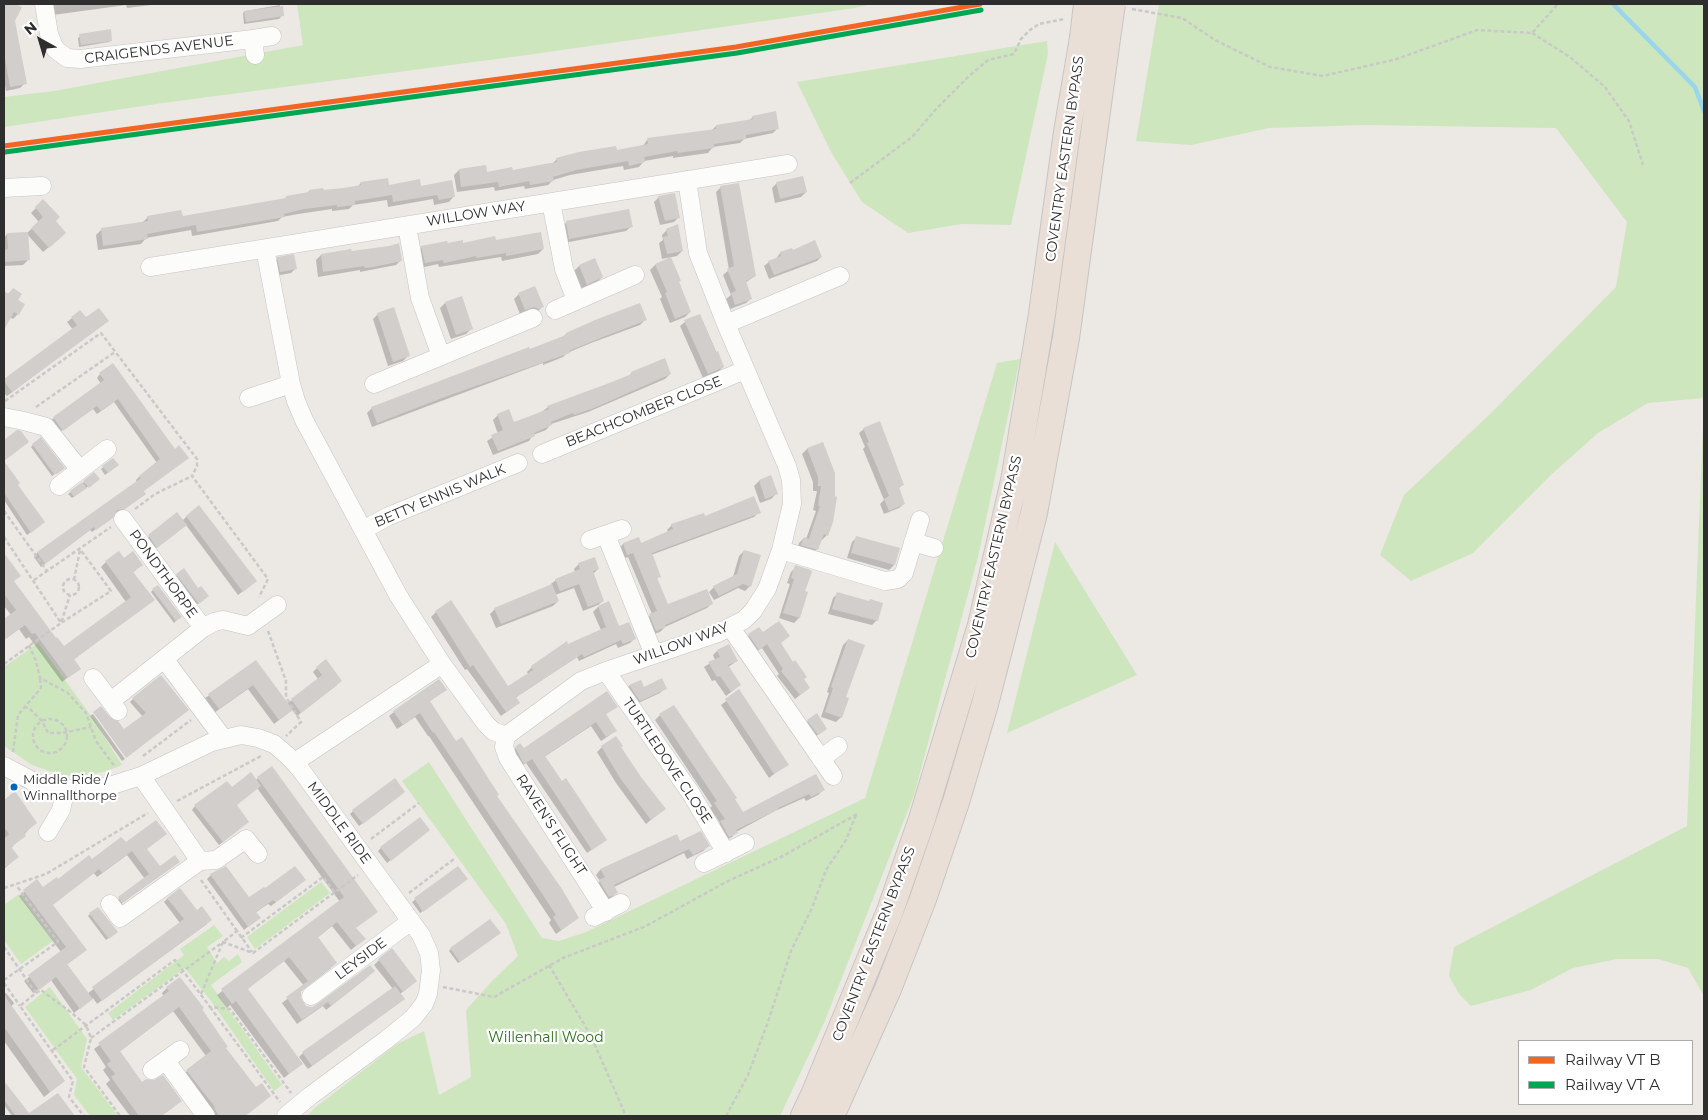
<!DOCTYPE html>
<html>
<head>
<meta charset="utf-8">
<style>
  body { margin:0 }
  #map { position:relative; width:1708px; height:1120px; overflow:hidden; background:#ece8e4; font-family:Montserrat,sans-serif }
  canvas { display:block }
  .frame { position:absolute; inset:0; border:5px solid #2e2e2e; pointer-events:none }
  .legend { position:absolute; left:1518px; top:1040px; width:175px; height:65px; box-sizing:border-box; background:#fff; border:1px solid #ababab; margin:0; padding:6px 9px; list-style:none; font-size:15px; color:#2e2e2e }
  .legend li { display:flex; align-items:center; gap:10px; height:25px }
  .legend b { width:25px; border:1px solid #ababab }
  .north { position:absolute; left:15px; top:15px; width:50px; height:50px; -webkit-text-stroke:4px #fff; paint-order:stroke; rotate:321deg; font-size:14px; font-weight:700; line-height:20px; text-align:center; color:#2e2e2e }
  .north::after { content:''; display:block; margin:auto; width:18px; height:22px; background:#2e2e2e; clip-path:polygon(50% 0,100% 100%,50% 72%,0 100%) }
</style>
</head>
<body>
<div id="map">
<canvas width="1708" height="1120"></canvas>
<div class="frame"></div>
<ul class="legend">
<li><b style="height:6px;background:#f26522"></b>Railway VT B</li>
<li><b style="height:6px;background:#00a651"></b>Railway VT A</li>
</ul>
<div class="north">N</div>
</div>
<script>
const ctx = document.querySelector('canvas').getContext('2d');
ctx.lineJoin = 'round';
function paint(path, color) {
  ctx.fillStyle = color;
  ctx.fill(path, 'evenodd');
}
function toPath(rows) {
  const path = new Path2D();
  for (const r of rows) {
    if (r.length === 3) {
      path.moveTo(r[0] + r[2], r[1]);
      path.arc(r[0], r[1], r[2], 0, 2 * Math.PI);
      continue;
    }
    path.moveTo(r[0], r[1]);
    for (let i = 2; i < r.length; i += 2) path.lineTo(r[i], r[i + 1]);
  }
  return path;
}
function trace(path, color, width, dash) {
  ctx.strokeStyle = color;
  ctx.lineWidth = width;
  ctx.lineCap = dash ? 'butt' : 'round';
  ctx.setLineDash(dash || []);
  ctx.stroke(path);
}
function label(font, color, halo, rows, align = 'center') {
  ctx.font = font + ' Montserrat,sans-serif';
  ctx.lineWidth = 4.5;
  ctx.setLineDash([]);
  ctx.textBaseline = 'middle';
  ctx.strokeStyle = halo;
  ctx.fillStyle = color;
  for (const [text, x, y, turn = 0] of rows) {
    ctx.save();
    ctx.translate(x, y);
    ctx.rotate((+turn || 0) * Math.PI / 180);
    ctx.textAlign = isNaN(turn) ? turn : align;
    if (halo) ctx.strokeText(text, 0, 0);
    ctx.fillText(text, 0, 0);
    ctx.restore();
  }
}
const green = toPath([
  [297,4,872,4,855,8,527,55,163,103,4,127,4,97,54,91,303,45],
  [1159,4,1704,4,1704,996,1688,968,1658,959,1617,959,1573,968,1531,990,1471,1006,1459,994,1449,976,1454,947,1687,826,1704,398,1648,403,1598,433,1552,474,1473,553,1411,581,1380,555,1404,495,1489,415,1616,287,1627,222,1556,128,1366,125,1269,128,1191,145,1136,141],
  [1047,41,1048,54,1011,225,962,224,908,233,862,202,831,152,797,82],
  [1020,359,978,557,914,795,824,1023,780,1116,307,1116,316,1107,397,1044,424,1031,439,1095,471,1077,466,1010,492,981,518,956,506,924,402,781,429,762,542,938,559,941,586,932,865,798,997,363],
  [1055,542,1137,675,1007,733],
  [38,643,94,720,122,765,107,771,85,776,60,775,32,765,4,746,4,667],
  [321,882,330,893,255,949,247,937],
  [19,894,53,941,21,964,4,940,4,905],
  [214,925,223,936,207,947,217,963,224,957,229,961,238,954,242,962,211,985,282,1085,274,1091,211,1001,185,968,113,1020,108,1013,184,955,180,949],
  [50,987,87,1039,81,1067,118,1116,90,1116,74,1095,77,1079,25,1007]
]);
const shadow = toPath([
  [4,4,13,4,20,8,13,21,25,83,20,88,6,91,4,81],
  [51,4,159,4,127,8,126,5,53,15],
  [280,5,281,17,279,19,244,24,243,13,245,11],
  [80,36,111,40,109,42,79,47,78,38],
  [753,117,778,128,773,133,744,139,740,143,713,147,708,153,673,158,673,156,644,161,639,167,624,170,623,166,570,175,553,180,548,185,525,189,524,186,495,191,494,187,457,192,454,175,459,170,486,173,512,171,552,164,557,159,616,152,643,146,647,140,711,131,716,126,748,121],
  [361,183,388,187,420,188,454,196,449,202,434,205,433,199,388,207,387,200,353,205,349,209,332,211,332,209,298,214,282,217,278,221,192,236,191,230,146,238,141,244,98,250,96,235,101,230,143,222,148,217,182,218,284,200,286,197,307,193,309,191,323,192,357,187],
  [777,183,806,192,801,197,775,203,772,188],
  [721,187,755,276,745,283,751,298,746,303,730,309,726,299,731,295,723,275,729,270,716,192],
  [659,197,679,217,674,222,660,225,654,202],
  [43,201,54,222,60,238,43,252,27,234,28,260,23,265,4,266,4,238,7,234,27,233,39,222,31,213],
  [628,211,632,226,626,231,564,243,561,228,566,223],
  [667,230,682,251,677,256,662,259,659,243,663,240,662,235],
  [495,242,543,249,538,254,502,261,501,257,439,267,438,264,420,268,417,252,422,247],
  [791,249,792,252,821,257,817,261,769,279,764,266,769,262,776,259,780,253],
  [351,253,401,260,396,265,360,272,360,270,318,277,316,260,321,255],
  [278,258,296,268,291,273,275,276,273,263],
  [670,258,690,312,685,317,670,323,660,299,662,297,650,270,655,265],
  [595,260,602,277,597,282,582,289,574,271,579,266],
  [13,289,17,300,18,314,13,319,10,317,4,325,4,294,7,295],
  [519,294,542,307,537,312,520,314,514,299],
  [445,303,471,329,466,334,451,339,440,308],
  [378,314,408,356,403,361,388,366,373,319],
  [700,315,723,367,718,372,703,378,680,326,685,322],
  [72,318,107,321,7,396,4,393,4,380,73,330,67,322],
  [645,320,640,325,591,343,567,353,563,357,543,365,543,363,372,427,367,413,372,408,529,350,563,337,566,334],
  [632,373,670,374,665,379,588,412,551,424,546,430,533,435,529,441,493,455,487,441,498,434,493,420,498,415,514,424,543,411,548,407,627,377],
  [100,374,174,450,143,491,141,497,120,512,114,513,107,521,92,532,90,530,41,567,34,557,37,553,137,482,136,480,140,476,157,463,114,402,97,414,93,409,58,433,50,421,101,384,97,378],
  [864,429,902,485,898,489,904,504,899,508,884,514,880,504,884,500,863,449,865,447,859,433],
  [822,443,827,535,822,540,820,539,817,549,812,554,797,550,799,543,804,538,806,539,816,511,813,510,817,491,813,491,813,482,802,454,807,449],
  [33,445,61,470,52,476,31,447],
  [113,459,115,467,105,475,101,469],
  [4,463,18,483,16,485,39,526,27,535,4,500],
  [770,477,776,494,771,499,760,503,754,486,759,481],
  [96,481,72,498,68,494,84,482],
  [759,512,754,517,651,555,659,576,656,580,667,606,712,603,707,608,665,627,660,632,651,635,645,620,652,614,628,557,622,559,619,549,623,544,639,539,641,544,668,532,667,530,672,525,704,518],
  [187,516,251,585,238,595,186,525,155,549,146,538,182,521],
  [857,537,894,565,889,570,847,558,852,542],
  [744,551,750,586,745,591,738,588,714,600,709,592,714,587,733,577,739,556],
  [124,560,136,570,132,573,153,600,73,660,79,669,62,682,29,637,26,639,19,629,4,640,4,621,11,615,4,606,4,595,16,586,56,639,64,647,126,602,101,567,106,562],
  [579,564,598,569,593,574,603,601,598,605,583,611,574,588,555,595,558,601,553,606,496,628,490,614,495,609,552,586,551,584,556,580,575,572,574,569],
  [796,567,803,591,799,618,794,623,779,618,790,584,787,583,791,572],
  [177,575,205,598,196,605,175,577],
  [153,590,180,617,174,623,151,592],
  [838,593,877,620,872,625,828,614,833,598],
  [608,603,619,628,635,638,630,643,618,648,616,644,579,661,577,657,515,698,519,703,501,716,467,669,465,670,431,617,436,612,507,688,528,674,527,672,532,667,568,645,601,630,593,612,598,607],
  [762,634,780,644,803,680,804,692,795,699,777,676,779,674,762,648,754,653,745,640,749,635],
  [848,640,841,717,836,722,821,717,829,693,827,692,843,645],
  [717,651,737,661,728,667,735,689,726,696,715,680,712,681,704,667,715,660,713,655],
  [256,661,287,704,318,679,313,672,317,668,337,685,297,716,292,710,274,724,248,689,214,713,204,699],
  [640,681,643,688,665,688,660,693,634,705,625,691,629,686],
  [445,690,429,702,456,743,496,796,578,918,556,934,549,923,551,920,429,736,428,736,415,717,397,729,389,716,394,712],
  [739,691,787,764,769,778,721,705],
  [133,699,187,710,127,757,124,731,143,717,130,702],
  [616,706,605,715,615,730,610,735,601,741,591,726,544,757,600,844,587,853,526,763,519,767,511,752,516,748,523,750],
  [93,714,125,759,122,761,90,716],
  [660,715,734,799,742,814,816,775,823,790,818,795,806,801,804,798,775,811,736,832,732,837,724,841,716,827,720,823,710,808,712,806,655,720],
  [808,721,826,729,812,739,803,726],
  [602,747,620,748,640,778,664,809,646,824,616,783,597,752],
  [258,778,377,911,355,928,364,939,351,950,332,926,317,938,331,968,300,992,299,998,306,1007,312,1008,369,976,326,1010,323,1006,297,1024,282,1003,304,986,284,961,247,989,301,1064,284,1078,230,1005,227,1008,217,995,340,902,257,788,235,805,244,825,219,845,192,810,195,806,231,788,256,780],
  [15,793,35,823,11,848,17,857,4,869,4,840,6,838,4,836,4,802],
  [401,795,359,826,350,814,353,811],
  [426,833,387,863,378,851,381,848],
  [676,835,679,843,708,846,703,851,687,859,684,853,614,887,616,893,611,898,604,901,595,886,600,881,596,875,600,870],
  [125,844,146,849,159,868,178,862,117,907,114,903,145,879,127,855,97,877,94,873,52,905,81,954,66,965,87,994,180,923,164,902,168,898,207,924,97,1004,93,998,74,1013,51,980,33,993,24,981,61,952,19,896,37,881,43,889],
  [458,868,463,882,420,913,412,902],
  [211,875,249,899,300,884,271,906,268,904,255,913,259,918,244,930,207,879],
  [90,914,114,934,106,940,88,916],
  [497,935,458,963,449,951,451,949],
  [379,960,410,986,400,994,399,1003,308,1069,299,1057,303,1053,393,989,374,965],
  [167,988,201,1009,225,1048,256,1089,270,1096,245,1116,210,1116,181,1076,206,1056,173,1011,119,1052,142,1084,175,1106,161,1116,130,1116,106,1084,110,1080,103,1070,106,1067,94,1049,164,997,162,993],
  [6,993,14,1003,11,1007,64,1081,44,1097,4,1041,4,994],
  [4,1082,28,1114,26,1116,12,1116,4,1105]
]);
const stream = toPath([
  [1613,4,1695,87,1704,111]
]);
const building = toPath([
  [4,4,15,4,22,7,15,21,27,84,10,87,4,52],
  [283,6,284,16,246,22,244,11],
  [111,29,112,41,81,45,79,34],
  [776,111,779,129,746,135,746,139,714,144,714,148,678,153,677,151,644,157,645,162,629,166,628,161,576,170,553,177,554,181,530,185,529,181,499,187,498,182,461,187,459,169,486,165,487,172,512,167,513,170,539,165,557,162,556,158,579,152,616,146,617,150,648,144,647,138,716,129,716,125,753,119,752,116],
  [803,176,807,192,780,199,776,182],
  [388,178,389,185,420,179,421,186,452,180,455,197,439,200,437,195,393,202,392,195,355,201,355,205,337,207,337,205,304,209,284,214,285,217,197,232,196,225,147,234,148,239,103,246,101,228,148,221,147,216,181,210,183,216,286,198,286,196,309,192,309,190,323,188,324,190,343,188,361,185,360,182],
  [739,183,756,276,746,281,752,299,735,305,731,293,736,291,727,269,734,266,720,186],
  [675,193,680,218,665,221,658,196],
  [43,199,60,217,56,221,66,233,49,248,31,228,43,217,35,207],
  [629,209,633,227,569,239,566,221],
  [678,224,683,251,667,254,663,237,668,236,666,229],
  [28,232,30,260,4,262,4,250,8,249,7,233],
  [541,232,544,249,506,256,506,253,476,258,476,256,444,263,443,260,425,263,421,246,447,241,448,243,463,240,463,243,495,236,496,240],
  [815,240,822,257,774,275,768,261,781,256,780,252,792,248,793,250],
  [399,243,402,261,373,267,365,268,364,266,323,272,321,254,351,249,352,251,389,246],
  [294,254,297,269,280,272,277,257],
  [671,257,681,281,679,282,691,312,675,319,665,293,667,292,655,264],
  [595,258,603,277,587,285,579,265],
  [535,286,544,307,539,309,534,307,525,310,518,293],
  [13,288,22,294,18,300,25,304,19,315,14,312,4,330,4,291,9,294],
  [462,296,473,329,456,335,445,302],
  [640,303,647,320,598,339,569,351,570,353,450,395,377,423,371,407,529,347,530,349,566,335,566,333,595,320],
  [394,307,410,356,393,362,377,313],
  [99,308,109,321,12,392,4,381,4,379,77,325,71,317,80,310,86,317],
  [700,314,716,352,718,351,724,367,708,374,684,320],
  [665,358,671,374,594,408,574,415,573,413,551,422,552,425,534,433,535,436,498,451,491,435,503,430,497,414,509,409,514,422,549,409,547,406,604,385,632,374,631,372],
  [113,363,175,449,179,445,189,458,144,491,146,494,125,509,117,510,113,518,96,530,94,527,45,564,37,552,141,478,139,476,160,459,118,399,101,411,97,406,63,431,53,417,104,380,99,373],
  [880,421,904,485,899,487,905,504,889,511,884,499,889,496,867,443,869,442,863,428],
  [17,430,21,431,29,442,4,461,4,440],
  [41,437,65,468,57,474,54,474,32,444],
  [823,442,835,473,835,496,837,497,833,522,828,536,824,534,818,550,801,545,804,537,809,539,820,506,818,506,821,486,818,486,818,477,807,448],
  [113,458,119,465,108,473,102,466],
  [4,461,20,483,18,485,45,522,31,533,4,493],
  [94,472,100,479,89,488,83,481],
  [771,475,778,494,765,499,759,480],
  [82,482,87,488,74,497,70,491],
  [754,496,761,513,652,553,661,577,657,578,668,604,707,589,713,604,665,625,666,627,656,631,649,614,657,611,633,553,627,555,623,543,639,537,641,543,673,529,671,524,704,513,705,516],
  [199,505,257,581,243,592,186,516],
  [177,512,187,525,157,548,148,535],
  [856,536,900,548,895,565,851,553],
  [744,550,761,555,751,587,743,584,719,596,713,586,737,574],
  [119,551,124,558,133,551,143,565,133,572,155,600,74,659,81,669,68,678,35,633,32,634,25,625,4,640,4,619,16,610,4,594,4,553,21,576,14,581,56,638,57,637,64,646,131,597,105,561],
  [595,557,599,569,593,571,604,601,588,607,579,584,560,591,555,579,580,569,578,563],
  [795,565,811,570,812,572,805,591,808,592,800,618,783,613,794,579,791,578],
  [184,568,198,588,201,586,209,596,199,604,176,574],
  [552,584,559,601,501,624,494,608],
  [158,585,182,617,176,621,152,589],
  [837,592,869,601,870,599,883,603,878,621,832,609],
  [451,600,508,686,533,670,531,666,567,641,568,644,606,627,598,606,609,601,619,626,629,622,636,639,623,644,621,640,584,657,582,654,516,697,520,703,506,712,473,665,470,667,435,611],
  [779,621,790,636,781,643,793,662,795,660,807,677,804,679,810,688,800,695,781,671,783,669,767,644,759,650,748,634,759,627,763,632],
  [848,639,865,645,846,697,849,698,842,718,825,712,833,688,831,687],
  [729,644,738,661,728,665,741,685,731,692,720,676,717,677,708,662,720,657,717,650],
  [326,659,342,681,301,713,291,699,322,675,316,667],
  [256,660,293,710,279,720,253,685,219,709,208,694],
  [161,675,189,710,126,758,93,712,101,706,110,717,118,721,124,729,146,713,132,698],
  [662,678,667,689,640,701,629,685,641,680,644,687],
  [439,679,447,690,430,701,456,741,462,737,499,795,497,796,562,889,579,918,561,930,553,917,556,915,539,889,434,732,433,733,420,713,403,725,393,711],
  [739,689,789,765,774,774,725,699],
  [607,691,618,707,606,714,617,731,606,737,596,722,545,756,562,781,566,778,607,840,592,850,532,759,524,764,515,747,520,743,524,748],
  [674,705,737,798,735,799,743,812,816,774,825,790,811,797,809,794,778,808,779,809,736,830,738,833,729,837,720,821,725,819,714,803,717,801,659,714],
  [817,713,827,729,818,735,807,720],
  [616,736,623,746,621,747,641,777,666,809,651,820,620,778,601,746],
  [272,766,378,912,356,928,366,939,356,946,337,922,318,937,337,963,301,991,301,998,306,1006,312,1007,317,1004,370,965,375,971,331,1006,328,1002,302,1020,286,997,308,981,289,957,248,989,303,1064,289,1074,236,1001,232,1004,221,989,344,897,257,777],
  [251,772,261,786,237,805,249,822,223,842,194,805,227,781,232,787],
  [395,778,405,792,363,824,352,810],
  [15,791,37,823,24,833,26,836,11,847,19,857,4,868,4,837,5,838,9,834,4,827,4,800],
  [420,817,430,830,391,861,380,847],
  [156,820,167,834,147,849,160,866,175,855,180,862,122,903,118,897,149,874,132,851,102,873,99,869,53,905,87,950,67,964,93,999,80,1009,56,977,39,990,28,975,66,947,23,890,37,879,43,887,57,877,58,879,89,855,92,859,121,837,126,842],
  [701,831,710,846,693,855,689,849,614,885,618,893,609,897,599,880,605,877,600,869,677,834,680,841],
  [226,866,249,897,264,887,265,888,295,866,306,880,276,902,273,900,256,912,261,918,248,927,210,874],
  [458,866,468,879,423,912,414,898],
  [180,888,197,910,202,906,212,920,102,1001,92,987,184,919,167,898],
  [98,907,118,932,109,939,89,913],
  [490,919,501,933,460,962,450,948],
  [392,948,417,981,403,992,378,959],
  [180,977,204,1008,202,1009,228,1047,226,1048,256,1087,262,1083,271,1096,245,1116,219,1116,214,1108,215,1107,186,1070,211,1051,179,1007,120,1051,142,1082,146,1079,154,1080,163,1075,182,1101,161,1116,139,1116,111,1077,115,1074,107,1064,111,1061,98,1043,169,991,166,987],
  [395,986,405,999,312,1066,302,1052],
  [4,995,65,1081,50,1092,4,1027],
  [4,1081,29,1113,58,1093,75,1116,16,1116,4,1100]
]);
const path = toPath([
  [1132,9,1182,18,1215,40,1270,67,1323,76,1397,59,1477,30,1532,33,1558,4],
  [1532,33,1570,57,1605,87,1629,121,1643,165],
  [850,183,912,137,937,108,969,76,988,60,1014,54,1021,39,1030,30,1039,24,1064,19],
  [5,401,101,333,197,459,197,466,192,476,268,579,259,597],
  [36,407,115,352],
  [135,509,155,494,192,476],
  [4,511,47,571,111,527],
  [4,537,61,623,111,591,80,549],
  [71,587,8],
  [34,580,47,571],
  [74,580,80,550],
  [268,631,286,681,286,697,301,722,286,736],
  [29,645,36,661,40,678,68,693,86,713,96,741,115,767],
  [4,664,61,623,70,595],
  [24,707,29,708,42,721,48,733,62,733,91,727],
  [50,736,17],
  [13,752,18,715,41,688,40,678],
  [143,756,191,720],
  [177,801,261,756],
  [371,839,419,803],
  [201,880,237,931],
  [4,888,46,874,148,813],
  [409,893,454,859],
  [241,938,323,877,335,893],
  [4,947,36,993,20,1006,73,1081,69,1097,84,1116],
  [549,965,591,1036,626,1116],
  [4,980,58,942,16,885],
  [4,983,20,1006],
  [443,987,494,997,563,958,646,926,726,882,783,856,857,814],
  [36,993,41,990,72,1013,86,1025,91,1038,84,1067,120,1116],
  [201,994,223,942,237,931,252,952],
  [210,1007,280,1102],
  [91,1038,223,942,253,953,358,875],
  [53,1050,175,960,210,1007,230,1009,291,1093],
  [726,1116,748,1075,768,1022,791,951,812,908,826,870,846,840,856,815]
]);
const minor = toPath([
  [44,4,49,34,55,49,67,58,80,59,253,39,255,55],
  [253,39,272,36],
  [4,188,42,186],
  [551,202,564,269,576,300],
  [407,226,420,298,441,356],
  [265,249,291,384,296,401,304,420,398,595,442,664,486,724,493,731,506,736,581,681,606,671,718,633,744,620,753,611,767,589,781,550,792,504,791,480,787,466,726,324,698,253,687,180],
  [150,267,788,164],
  [555,310,635,275],
  [726,324,840,276],
  [374,384,533,318],
  [249,398,291,384],
  [4,417,24,421,46,427,80,470],
  [542,454,745,370],
  [59,486,107,449],
  [123,519,203,628],
  [363,530,389,516,518,463],
  [606,535,654,655],
  [590,540,622,529],
  [913,542,934,548],
  [781,550,885,581,893,580,898,579,904,573,920,520],
  [731,628,833,776],
  [165,660,223,738],
  [606,671,690,792,726,853],
  [93,678,118,711],
  [111,701,203,628,214,622,223,620,248,626,277,605],
  [506,736,504,747,508,758,606,912],
  [821,759,838,746],
  [295,762,442,664],
  [4,766,38,784,74,790,106,787,141,776,212,742,241,735,258,738,274,744,288,756,301,770,421,935,429,953,431,970,428,994,424,1004,413,1018,386,1040,310,1096,286,1116],
  [48,832,61,810,66,788],
  [200,861,216,860,246,839,258,854],
  [704,863,745,843],
  [110,904,120,918,200,861,141,776],
  [594,917,621,903],
  [311,996,411,921],
  [166,1061,206,1116],
  [152,1070,180,1050]
]);
const highway = toPath([
  [804,1116,814,1095,890,911,922,819,981,625,1014,481,1042,314,1067,132,1083,38],
  [831,1116,888,989,923,899,956,802,985,704,1034,513,1066,338,1107,38]
]);
const highwayBridge = toPath([
  [1083,38,1087,4],
  [1107,38,1112,4]
]);
const rail1 = toPath([
  [4,146,736,47,980,4]
]);
const rail2 = toPath([
  [5,152,737,53,981,10]
]);
const markers = [
  [14,787,4.5,"#0065bd"]
];
const busNames = [
  ["Middle Ride /",23,780],
  ["Winnallthorpe",23,796]
];
const streetNames = [
  ["CRAIGENDS AVENUE",159,50,-7],
  ["COVENTRY EASTERN BYPASS",1065,159,-82],
  ["WILLOW WAY",476,214,-9],
  ["BEACHCOMBER CLOSE",644,412,-22],
  ["BETTY ENNIS WALK",440,496,-23],
  ["COVENTRY EASTERN BYPASS",994,557,-77],
  ["PONDTHORPE",163,574,54],
  ["WILLOW WAY",681,644,-20],
  ["TURTLEDOVE CLOSE",667,761,56],
  ["MIDDLE RIDE",339,823,54],
  ["RAVEN'S FLIGHT",551,825,57],
  ["COVENTRY EASTERN BYPASS",874,944,-69],
  ["LEYSIDE",361,959,-37]
];
const parkNames = [
  ["Willenhall Wood",546,1038]
];
paint(green, '#cee6be');
paint(shadow, '#0003');
trace(stream, '#99d6ec', 4.5);
paint(building, '#d1cecb');
trace(minor, '#c5c4c5', 19);
trace(highway, '#c6c5c4', 28);
trace(path, '#c9c9c8', 2.5, [4, 2.5]);
trace(minor, '#fcfcfb', 18);
trace(highway, '#eadfd6', 26);
trace(highwayBridge, '#c6c5c4', 28, []);
trace(highwayBridge, '#eadfd6', 26);
trace(rail1, '#f26522', 5);
trace(rail2, '#00a651', 5);
for (const [x, y, r, color] of markers) {
  const dot = new Path2D();
  dot.arc(x, y, r, 0, 2 * Math.PI);
  ctx.fillStyle = color;
  ctx.fill(dot);
  trace(dot, '#fff', 2);
}
label('13px', '#2e2e2e', '#fff', busNames, 'left');
label('14px', '#2e2e2e', '#fff', streetNames);
label('14px', '#2c6e1b', '#fff', parkNames);
</script>
</body>
</html>
